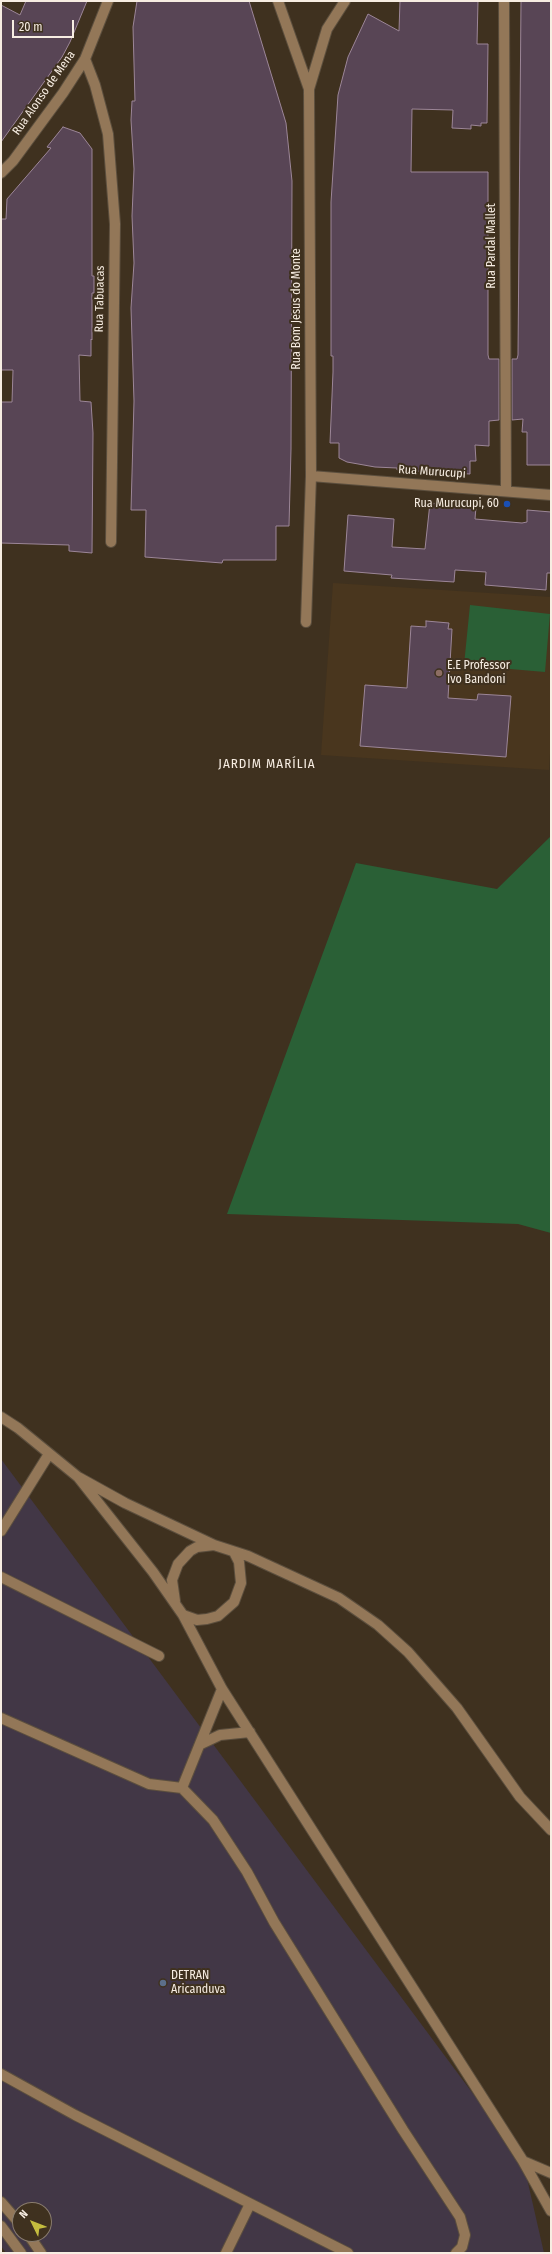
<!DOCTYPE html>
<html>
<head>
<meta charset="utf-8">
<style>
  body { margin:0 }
  #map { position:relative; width:552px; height:2254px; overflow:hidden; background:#3f311f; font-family:"Fira Sans Condensed",sans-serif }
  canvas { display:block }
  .frame { position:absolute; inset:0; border:2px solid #f7ede2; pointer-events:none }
  .north { position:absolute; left:12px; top:2202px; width:40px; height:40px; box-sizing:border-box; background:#3f311f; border:1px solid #897c6d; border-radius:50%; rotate:313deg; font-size:11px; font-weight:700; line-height:16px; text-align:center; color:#f7ede2 }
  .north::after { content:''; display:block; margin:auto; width:14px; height:18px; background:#c4bc3e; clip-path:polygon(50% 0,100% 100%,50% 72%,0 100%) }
  .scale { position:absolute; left:12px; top:20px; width:62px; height:18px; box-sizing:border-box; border:2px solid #f7ede2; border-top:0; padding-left:5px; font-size:12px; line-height:14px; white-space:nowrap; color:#f7ede2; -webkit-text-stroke:3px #3f311f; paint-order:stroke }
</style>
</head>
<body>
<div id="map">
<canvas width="552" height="2254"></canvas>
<div class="frame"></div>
<div class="north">N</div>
<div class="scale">20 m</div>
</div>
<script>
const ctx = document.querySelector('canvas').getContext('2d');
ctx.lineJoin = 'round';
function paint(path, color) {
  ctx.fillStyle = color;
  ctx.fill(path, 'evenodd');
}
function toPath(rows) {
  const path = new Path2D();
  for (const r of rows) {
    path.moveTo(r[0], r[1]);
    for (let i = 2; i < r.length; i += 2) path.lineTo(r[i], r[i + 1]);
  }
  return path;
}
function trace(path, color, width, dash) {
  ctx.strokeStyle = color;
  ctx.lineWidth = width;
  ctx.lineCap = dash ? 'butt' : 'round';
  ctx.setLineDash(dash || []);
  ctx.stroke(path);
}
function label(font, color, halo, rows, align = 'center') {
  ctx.font = font + ' "Fira Sans Condensed",sans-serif';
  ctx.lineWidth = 4;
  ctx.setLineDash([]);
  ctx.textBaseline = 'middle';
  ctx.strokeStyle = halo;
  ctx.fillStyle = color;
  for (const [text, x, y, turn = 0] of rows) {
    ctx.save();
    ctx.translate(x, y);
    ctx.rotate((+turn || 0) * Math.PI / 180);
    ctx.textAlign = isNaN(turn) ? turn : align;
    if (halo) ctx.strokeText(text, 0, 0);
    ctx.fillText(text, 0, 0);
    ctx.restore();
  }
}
const commercial = toPath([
  [1,1459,523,2161,544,2253,6,2253,1,2246],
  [20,2210,44,2210,44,2234,20,2234]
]);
const built = toPath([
  [333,583,551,597,551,737,549,770,321,755]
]);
const green = toPath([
  [470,605,550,614,545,672,464,665],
  [551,836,551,1233,518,1224,227,1214,356,863,497,889]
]);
const building = toPath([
  [26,1,87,1,70,42,62,57,1,142,1,5,20,15,26,1],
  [137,1,249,1,286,123,292,181,291,449,289,526,276,526,276,560,223,560,222,563,145,557,146,510,131,510,134,401,131,308,134,263,132,216,134,169,131,120,132,101,135,101,133,27,137,1],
  [400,1,478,1,477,44,488,44,487,123,481,123,481,126,471,125,471,129,452,128,453,110,412,109,411,172,488,172,488,355,489,359,499,359,499,420,489,421,489,446,475,445,476,461,470,461,470,474,397,470,397,468,375,467,347,462,339,458,339,443,330,443,333,372,333,356,331,356,331,202,338,95,348,57,368,14,399,31,400,1],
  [521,1,551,1,551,465,527,465,527,432,522,432,523,419,512,420,512,359,517,359,518,355,521,1],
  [63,127,80,133,92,149,92,276,94,276,94,293,92,293,92,340,91,339,91,356,79,355,80,401,91,402,93,433,92,553,69,551,69,545,1,543,1,402,12,402,13,370,1,370,1,219,6,219,7,199,51,148,47,147,63,127],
  [430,503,476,507,475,519,522,523,527,522,527,510,551,512,551,573,547,573,546,590,485,585,486,572,455,570,454,582,391,578,392,575,344,571,348,515,394,519,392,547,425,549,430,503],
  [426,621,449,623,448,629,452,629,448,698,477,700,478,694,511,696,506,757,360,746,365,685,407,688,411,626,426,627,426,621]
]);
const minor = toPath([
  [278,1,309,89,311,476,306,622],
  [504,1,506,491],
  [85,59,95,85,108,134,115,224,111,542],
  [309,89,327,29,345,1],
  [1,173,13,161,63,93,85,59,108,1],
  [311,476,551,495],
  [1,1417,18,1428,78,1477,125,1503,214,1545,248,1556,339,1598,378,1625,408,1652,457,1708,520,1797,551,1830],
  [78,1477,153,1572,183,1615,222,1689,523,2161,551,2211],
  [1,1531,49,1454],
  [1,1577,159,1656],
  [175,1601,172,1580,178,1564,190,1551,197,1547,214,1545],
  [183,1615,197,1620,207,1619,218,1616,234,1602,241,1583,239,1562,234,1552],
  [1,1718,149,1784,182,1788,213,1820,247,1872,274,1922,403,2130,460,2217,465,2235,462,2247,456,2253],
  [201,1744,220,1735,250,1732],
  [182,1788,222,1689],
  [1,2074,75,2115,348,2253],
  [523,2161,551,2173],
  [1,2202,20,2224],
  [1,2226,21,2253],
  [28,2234,41,2253],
  [226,2253,250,2204]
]);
const markers = [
  [507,504,4,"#1a4fb4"],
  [439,673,4,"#8d6e63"],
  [163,1983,4,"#5c6f8a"]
];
const streetNames = [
  ["Rua Alonso de Mena",44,93,-55],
  ["Rua Pardal Mallet",492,246,-90],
  ["Rua Tabuacas",100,299,-89],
  ["Rua Bom Jesus do Monte",297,309,-90],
  ["Rua Murucupi",432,472,4]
];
const poiNames = [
  ["Rua Murucupi, 60",499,504,"right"],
  ["E.E Professor",447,666],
  ["Ivo Bandoni",447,680],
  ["DETRAN",171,1976],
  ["Aricanduva",171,1990]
];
const neighbourhoodNames = [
  ["JARDIM MARÍLIA",267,764]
];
paint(commercial, '#423746');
paint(built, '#49361e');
paint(green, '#2a6036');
paint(building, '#584555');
trace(building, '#9c8698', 1);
trace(minor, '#5c4f3e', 12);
trace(minor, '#937758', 10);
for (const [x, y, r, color] of markers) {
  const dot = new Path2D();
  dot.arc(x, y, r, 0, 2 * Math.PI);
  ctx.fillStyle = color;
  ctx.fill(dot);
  trace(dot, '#3f311f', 1.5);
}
label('12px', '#f7ede2', '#3f311f', streetNames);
label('12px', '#f7ede2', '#3f311f', poiNames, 'left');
ctx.letterSpacing = '1px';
label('13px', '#f7ede2', '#3f311f', neighbourhoodNames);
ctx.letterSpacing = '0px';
</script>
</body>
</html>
